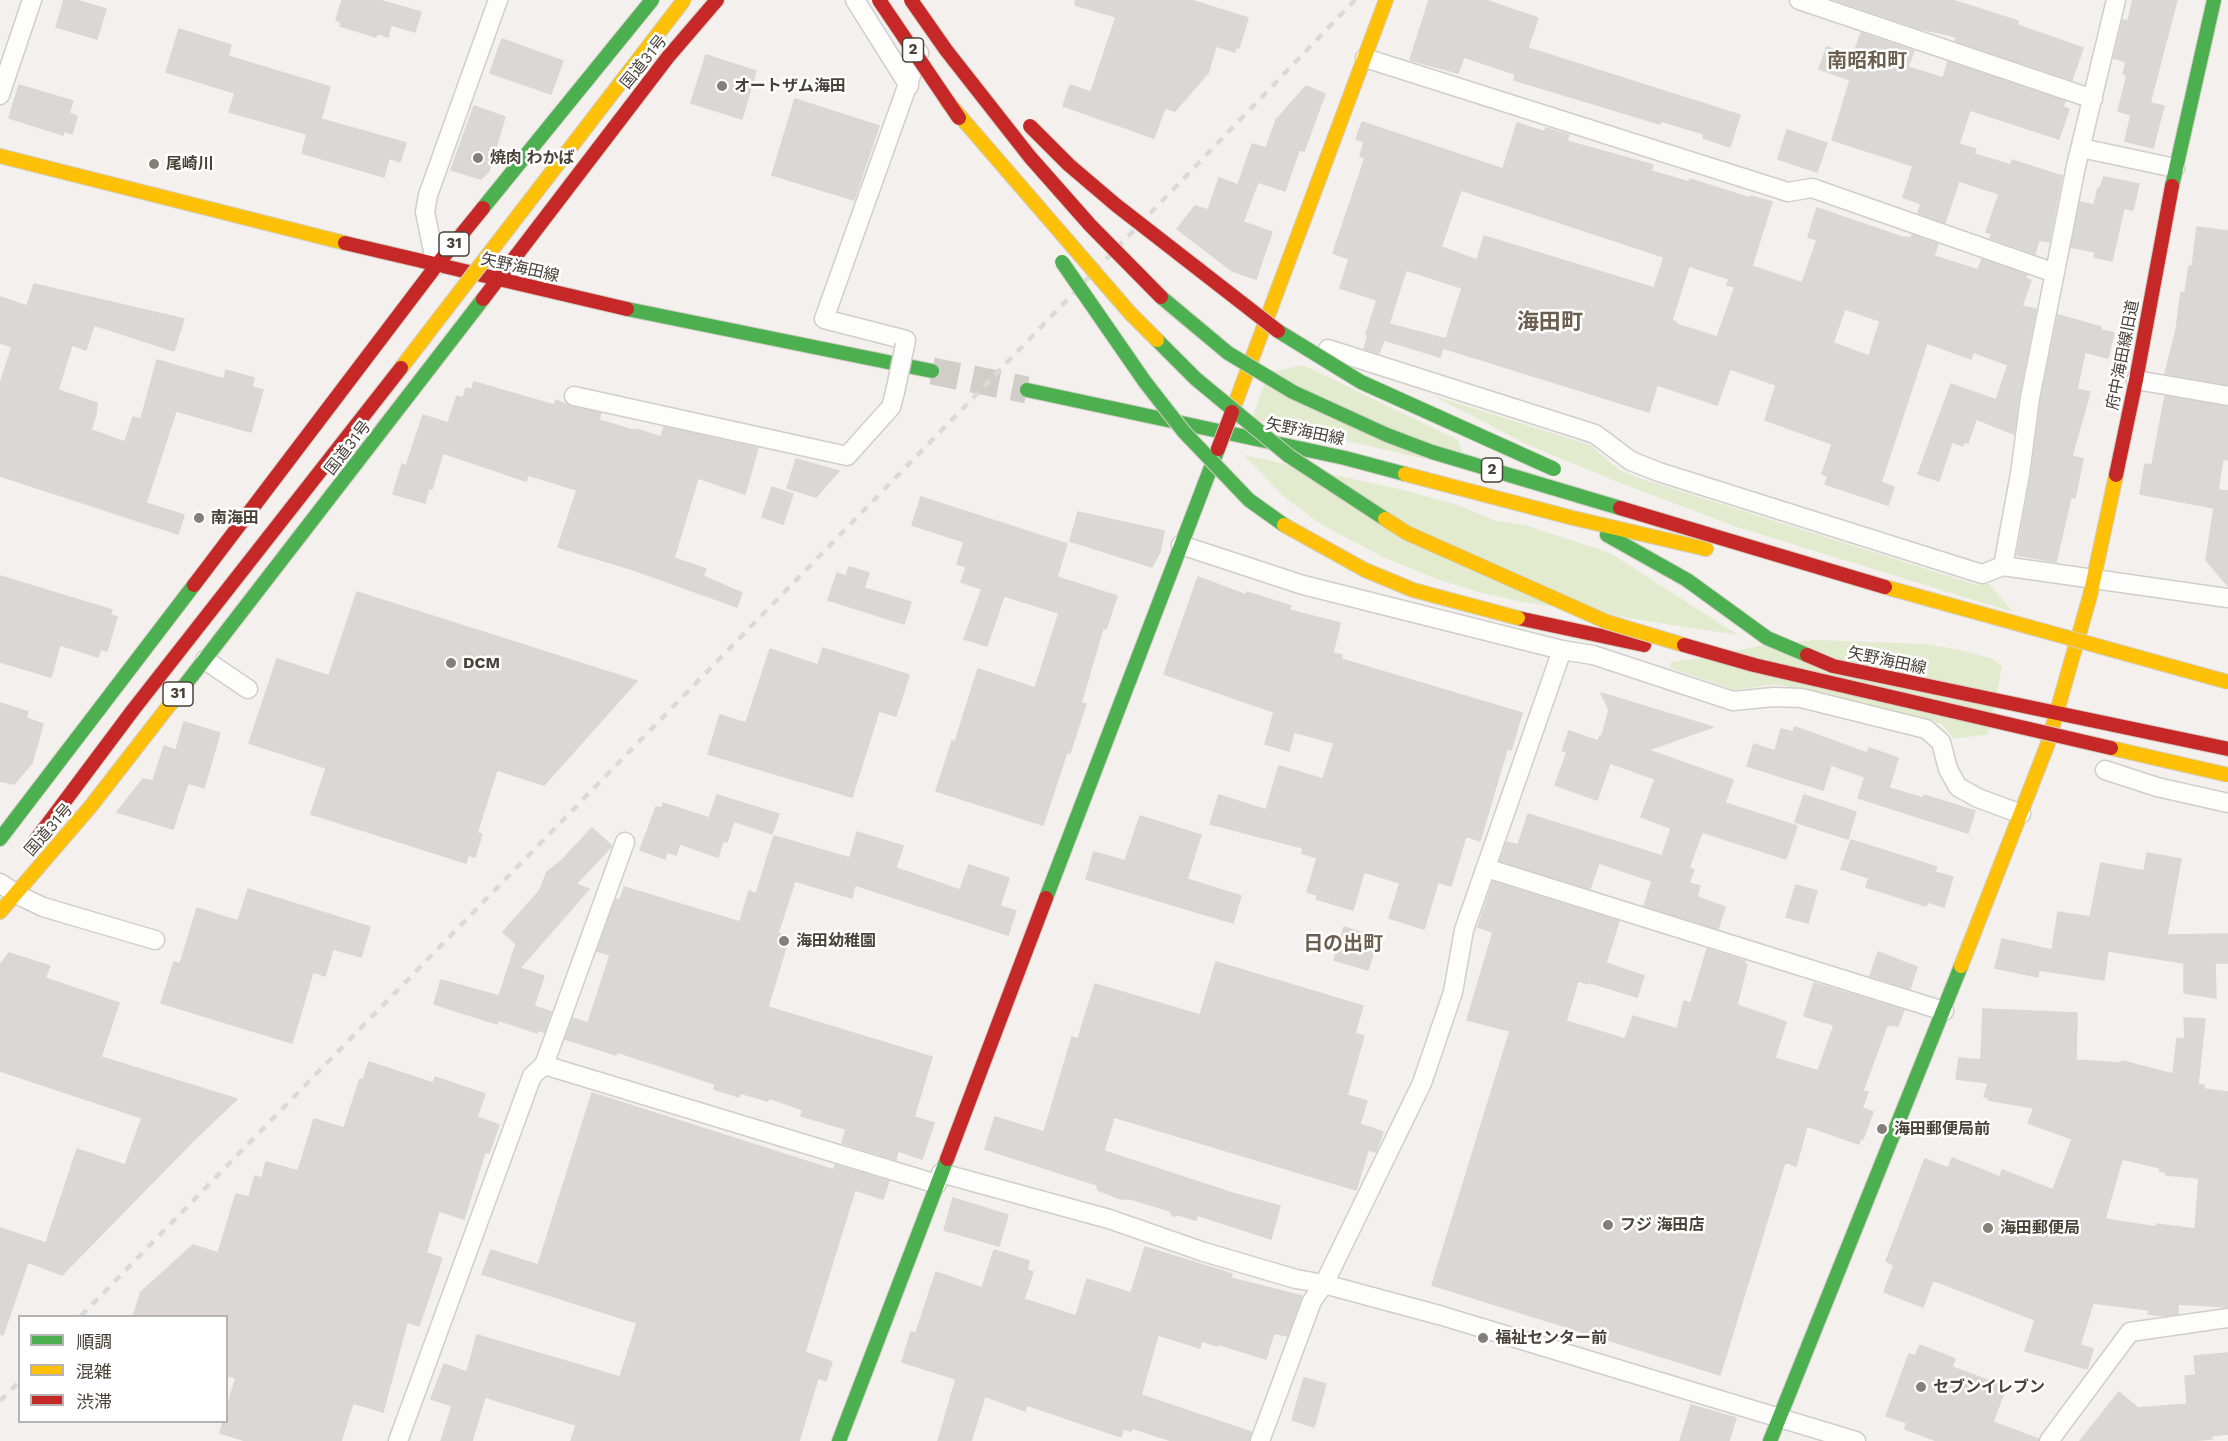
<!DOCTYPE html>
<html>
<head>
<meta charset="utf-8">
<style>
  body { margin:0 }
  #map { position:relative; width:2228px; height:1441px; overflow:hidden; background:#f3f0ed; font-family:"Work Sans","Noto Sans JP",sans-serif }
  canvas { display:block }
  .legend { position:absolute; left:18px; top:1315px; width:210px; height:108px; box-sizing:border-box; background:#fff; border:2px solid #b6b3b0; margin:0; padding:8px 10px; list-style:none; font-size:18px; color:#494239 }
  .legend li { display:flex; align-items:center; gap:12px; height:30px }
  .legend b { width:30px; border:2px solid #b6b3b0 }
</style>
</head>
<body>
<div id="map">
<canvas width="2228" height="1441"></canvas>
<ul class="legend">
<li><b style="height:8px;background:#4caf50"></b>順調</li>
<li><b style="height:8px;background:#ffc107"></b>混雑</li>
<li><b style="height:8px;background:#c62828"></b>渋滞</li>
</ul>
</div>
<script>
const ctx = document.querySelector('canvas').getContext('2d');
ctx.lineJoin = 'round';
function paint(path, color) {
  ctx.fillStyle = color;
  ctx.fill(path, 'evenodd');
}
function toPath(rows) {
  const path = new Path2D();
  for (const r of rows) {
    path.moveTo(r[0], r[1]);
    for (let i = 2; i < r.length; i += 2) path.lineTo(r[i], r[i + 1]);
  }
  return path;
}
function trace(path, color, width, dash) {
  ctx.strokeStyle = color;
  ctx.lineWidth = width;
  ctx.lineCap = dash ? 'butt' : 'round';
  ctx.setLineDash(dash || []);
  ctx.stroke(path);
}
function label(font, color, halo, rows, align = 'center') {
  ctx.font = font + ' "Work Sans","Noto Sans JP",sans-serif';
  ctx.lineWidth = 5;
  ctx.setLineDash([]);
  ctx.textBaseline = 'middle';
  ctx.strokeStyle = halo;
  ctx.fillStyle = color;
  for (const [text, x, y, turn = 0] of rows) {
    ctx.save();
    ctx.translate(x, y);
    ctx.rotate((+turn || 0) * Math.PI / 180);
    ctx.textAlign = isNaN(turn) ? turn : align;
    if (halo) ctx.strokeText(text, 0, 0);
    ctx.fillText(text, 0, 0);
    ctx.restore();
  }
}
const green = toPath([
  [1303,365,1458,440,1468,469,1252,419,1265,382,1272,372],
  [1434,396,1590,445,1619,470,1642,479,1977,585,1989,584,2013,612,1737,527,1615,481,1526,444],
  [1244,455,1403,490,1458,505,1496,521,1525,525,1610,553,1738,635,1523,602,1478,592,1434,578,1383,557,1322,525,1283,496],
  [1815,640,1924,644,1960,650,1993,659,2002,667,1988,734,1954,739,1942,724,1776,684,1735,690,1670,668,1671,662,1709,657,1758,646]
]);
const building = toPath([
  [64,0,76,0,106,9,97,39,56,27,64,0],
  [342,0,379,0,421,12,415,32,391,25,388,37,377,33,376,37,340,26,341,22,336,20,342,0],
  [1076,0,1191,0,1248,18,1239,48,1236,47,1235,52,1216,46,1208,73,1175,111,1165,108,1154,138,1063,106,1070,85,1091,92,1116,17,1075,5,1076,0],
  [1429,0,1485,0,1538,18,1528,48,1740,115,1730,147,1703,138,1704,134,1661,121,1660,124,1514,80,1515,74,1464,57,1458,73,1410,60,1429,0],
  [1834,0,1952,0,2018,21,2017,25,2083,48,2072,80,1955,41,1957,37,1921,29,1834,0],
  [2133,0,2177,0,2150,103,2164,106,2153,148,2125,141,2131,115,2118,111,2126,80,2126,75,2123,74,2126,62,2114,58,2123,20,2128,21,2133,0],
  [179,29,231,45,228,56,330,87,321,119,406,143,400,162,389,158,384,177,302,153,307,134,229,112,235,93,166,72,179,29],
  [1861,33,1914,51,1908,67,1943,78,1948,62,2065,101,2063,107,2069,109,2059,139,1970,110,1959,144,1976,149,1974,154,2011,165,2012,160,2062,176,2049,242,2039,240,2035,254,1990,238,1992,234,1986,232,1999,194,1959,181,1945,223,1918,213,1921,204,1903,197,1913,166,1832,140,1850,80,1819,69,1827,47,1853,56,1861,33],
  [502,39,563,61,551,94,490,73,502,39],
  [706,55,756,71,742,119,691,103,706,55],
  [19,85,73,101,69,113,77,116,72,134,64,131,63,135,9,118,19,85],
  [1306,86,1325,94,1304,151,1299,150,1285,191,1258,182,1243,222,1272,232,1256,279,1232,271,1177,229,1195,206,1208,210,1219,178,1238,185,1252,144,1266,148,1276,120,1306,86],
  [795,99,879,126,854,200,772,175,795,99],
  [474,106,505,117,489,171,481,179,451,170,474,106],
  [1362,122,1503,169,1517,123,1545,132,1546,128,1569,135,1567,141,1653,165,1651,171,1689,182,1690,179,1750,198,1751,196,1772,202,1752,266,1802,283,1817,240,1808,237,1817,208,1902,237,1911,238,1912,235,1938,244,1934,256,1978,270,1982,259,2027,275,2026,279,2031,280,2022,306,2036,309,2019,396,2014,434,1976,419,1968,443,1964,442,1963,446,1952,442,1939,481,1918,474,1951,384,1996,400,2008,365,1973,352,1971,359,1927,343,1881,482,1894,487,1888,505,1825,484,1828,476,1822,474,1832,444,1765,420,1776,385,1730,369,1717,405,1657,385,1649,412,1443,348,1440,357,1384,340,1379,353,1364,349,1368,335,1366,334,1377,300,1340,288,1349,259,1333,253,1365,158,1360,156,1364,142,1356,139,1362,122],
  [1461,190,1664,257,1654,288,1484,236,1477,260,1441,247,1461,190],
  [1689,266,1729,279,1727,285,1735,287,1717,337,1676,324,1676,322,1672,320,1689,266],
  [1406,270,1462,288,1446,339,1389,324,1406,270],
  [1845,309,1880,321,1869,356,1833,343,1845,309],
  [1787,130,1827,143,1817,172,1778,159,1787,130],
  [2104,177,2139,184,2133,210,2124,208,2112,261,2094,257,2095,252,2071,247,2080,202,2094,205,2098,188,2100,188,2104,177],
  [2197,227,2228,231,2228,385,2165,374,2176,330,2181,292,2185,293,2189,266,2192,267,2197,227],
  [34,284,184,319,174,351,94,325,86,350,72,345,58,390,97,403,96,414,91,430,125,442,133,417,141,419,157,360,224,379,226,370,254,378,252,387,263,390,251,432,176,411,146,503,184,515,178,534,0,476,0,384,12,347,0,343,0,297,27,306,34,284],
  [2058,315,2101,327,2101,330,2114,333,2108,358,2085,352,2077,389,2090,392,2072,456,2083,459,2075,498,2071,497,2056,562,2017,555,2031,476,2041,400,2058,315],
  [474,382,554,405,556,400,572,407,601,413,599,420,636,431,636,429,661,437,664,427,758,448,745,494,698,478,674,558,706,569,703,576,742,593,737,607,634,570,558,547,577,490,528,475,526,481,443,453,432,489,429,488,425,503,393,494,402,464,406,466,423,415,448,423,457,396,463,398,466,388,472,389,474,382],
  [2165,396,2228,407,2228,460,2223,459,2218,490,2228,491,2228,586,2206,560,2214,508,2140,494,2145,464,2152,465,2165,396],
  [796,459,839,471,816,497,787,488,796,459],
  [772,487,793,494,783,524,762,517,772,487],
  [921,497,1067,544,1057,577,1117,596,1106,629,1103,628,1081,703,1086,704,1070,753,1067,752,1043,825,936,791,952,741,955,742,978,669,1035,688,1059,613,1004,596,987,646,964,639,982,589,961,582,966,567,957,564,964,542,912,525,921,497],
  [1078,512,1164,531,1160,552,1152,567,1070,541,1078,512],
  [849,567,869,573,864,588,911,602,904,624,828,600,837,573,846,576,849,567],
  [0,576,112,610,110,615,117,617,107,651,101,649,98,657,60,645,51,677,0,662,0,576],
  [1198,577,1246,595,1247,592,1291,606,1289,610,1340,623,1333,653,1342,655,1341,659,1522,713,1511,750,1507,749,1480,841,1466,836,1451,886,1438,882,1424,929,1389,918,1400,883,1364,872,1353,910,1316,899,1317,895,1307,892,1317,858,1302,853,1303,848,1210,824,1219,795,1266,810,1279,766,1323,779,1334,743,1294,732,1289,751,1265,744,1274,712,1164,674,1198,577],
  [357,592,637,681,544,785,497,770,477,833,482,834,475,857,468,855,466,863,311,814,326,768,249,743,277,659,329,676,357,592],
  [823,648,909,675,896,716,879,711,852,797,708,754,720,715,746,723,770,649,818,665,823,648],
  [1601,693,1713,727,1648,750,1733,780,1725,803,1797,826,1786,859,1702,832,1689,868,1694,870,1689,883,1700,886,1697,897,1725,907,1718,929,1644,906,1652,881,1599,863,1590,889,1500,861,1507,842,1518,845,1528,814,1662,856,1671,828,1641,817,1655,779,1610,763,1597,800,1555,785,1567,752,1562,751,1569,731,1598,741,1600,736,1602,736,1609,710,1601,693],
  [0,703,28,712,26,718,43,724,32,763,14,784,0,781,0,703],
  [184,722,220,733,204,788,188,783,173,829,117,812,143,779,153,781,164,746,176,750,184,722],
  [1795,727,1867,753,1869,748,1898,758,1889,788,1923,798,1924,795,1975,811,1968,833,1858,798,1865,777,1831,765,1823,790,1747,766,1754,744,1775,751,1781,729,1793,732,1795,727],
  [717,795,779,814,772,834,734,821,727,842,723,841,718,857,680,844,676,855,667,852,665,859,640,850,656,807,662,808,663,803,709,818,717,795],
  [1804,795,1856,812,1848,839,1795,822,1804,795],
  [1140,816,1201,835,1187,879,1241,896,1233,923,1086,879,1094,852,1125,861,1140,816],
  [592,828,612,846,576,884,589,889,520,968,544,976,534,1006,551,1012,544,1032,538,1030,537,1033,498,1020,497,1024,434,1004,441,980,499,996,516,944,503,932,540,890,547,872,562,860,592,828],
  [857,832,903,846,896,868,960,890,969,865,1009,878,1000,906,1016,911,1008,935,855,885,852,898,795,881,778,933,789,937,768,1007,932,1057,914,1117,934,1123,922,1159,898,1151,896,1160,842,1143,846,1129,801,1116,803,1110,769,1098,768,1101,740,1093,739,1097,714,1089,715,1084,617,1052,616,1055,565,1039,573,1018,588,1023,610,955,597,951,616,899,620,900,624,887,740,922,749,891,756,894,774,836,850,858,857,832],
  [1851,840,1937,867,1935,872,1953,877,1944,907,1928,902,1926,906,1866,887,1869,878,1841,869,1851,840],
  [2147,853,2181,859,2167,935,2228,934,2228,963,2215,963,2216,998,2184,993,2184,963,2108,951,2104,980,2039,970,2038,977,1995,968,2002,939,2052,950,2058,912,2090,917,2101,863,2144,871,2147,853],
  [1493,882,1619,921,1606,963,1644,976,1637,997,1588,982,1588,984,1578,981,1566,1021,1625,1039,1633,1016,1677,1029,1684,1001,1691,1003,1707,949,1745,961,1744,963,1747,964,1737,1005,1786,1022,1775,1058,1818,1071,1834,1025,1804,1016,1814,983,1904,1010,1898,1026,1887,1025,1863,1091,1868,1092,1862,1108,1873,1112,1863,1139,1861,1138,1859,1144,1807,1126,1796,1166,1785,1162,1720,1375,1432,1285,1510,1031,1467,1020,1493,932,1478,927,1493,882],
  [1796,885,1817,891,1808,923,1786,917,1796,885],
  [248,889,370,927,361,957,333,949,325,976,313,972,292,1043,161,1003,174,962,180,964,197,908,238,921,248,889],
  [1344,927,1378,938,1368,970,1334,960,1344,927],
  [1878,952,1917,967,1910,989,1870,976,1878,952],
  [9,953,50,966,45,978,119,1003,101,1057,237,1099,193,1141,62,1275,28,1262,3,1335,0,1334,0,1228,46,1243,77,1149,125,1165,142,1118,0,1071,0,965,9,953],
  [1216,962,1363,1006,1355,1033,1364,1036,1347,1095,1367,1101,1360,1124,1383,1132,1376,1152,1368,1150,1356,1190,1114,1117,1104,1151,1232,1193,1280,1206,1271,1239,1197,1215,1196,1220,1179,1215,1173,1216,1170,1211,1131,1199,1121,1199,1098,1190,1097,1185,985,1149,995,1117,1044,1132,1072,1037,1078,1039,1095,984,1200,1015,1216,962],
  [1983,1009,2077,1013,2076,1060,2121,1063,2122,1061,2173,1074,2177,1038,2185,1039,2184,1018,2205,1019,2198,1084,2204,1085,2204,1089,2228,1092,2228,1307,2178,1304,2178,1314,2166,1316,2148,1314,2149,1310,2093,1303,2080,1345,2093,1349,2087,1369,2025,1351,2035,1320,1933,1280,1923,1307,1884,1292,1894,1265,1886,1261,1925,1159,1948,1168,1952,1158,2000,1177,2002,1170,2053,1190,2072,1139,2028,1123,2034,1108,1988,1100,1989,1098,1984,1097,1988,1083,1956,1079,1959,1058,1981,1060,1983,1009],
  [2122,1159,2160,1168,2159,1171,2166,1172,2166,1175,2199,1178,2195,1229,2156,1224,2156,1227,2105,1219,2122,1159],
  [369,1062,433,1083,435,1077,485,1094,477,1117,499,1125,489,1153,485,1152,464,1219,439,1211,426,1253,442,1258,419,1326,407,1322,383,1412,353,1403,341,1441,246,1441,220,1433,223,1422,226,1422,226,1410,236,1378,226,1375,226,1317,133,1317,141,1292,193,1245,218,1253,236,1194,249,1197,255,1176,262,1178,266,1162,298,1171,314,1119,344,1128,360,1079,363,1080,369,1062],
  [592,1093,834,1170,835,1165,889,1181,883,1199,855,1190,805,1352,832,1362,826,1381,818,1378,799,1441,571,1441,576,1425,485,1397,472,1441,441,1441,452,1406,431,1399,444,1364,467,1372,477,1335,620,1377,637,1323,482,1274,491,1250,538,1265,592,1093],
  [953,1198,1008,1215,999,1246,944,1230,953,1198],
  [1145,1247,1232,1274,1231,1278,1302,1296,1287,1336,1274,1333,1266,1359,1217,1344,1217,1346,1202,1341,1200,1348,1158,1335,1141,1395,1251,1432,1249,1441,1172,1441,1132,1428,1131,1431,1123,1429,1121,1437,1027,1405,1025,1411,985,1396,971,1441,938,1441,956,1379,902,1362,911,1332,916,1333,936,1272,982,1288,994,1250,1029,1261,1027,1270,1033,1272,1024,1299,1076,1316,1087,1279,1131,1293,1145,1247],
  [1920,1345,1955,1359,1952,1367,2006,1387,1993,1422,2038,1439,2038,1441,1937,1441,1905,1429,1907,1423,1886,1416,1909,1354,1915,1356,1920,1345],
  [2228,1353,2228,1434,2211,1436,2212,1439,2188,1441,2080,1441,2119,1392,2138,1408,2187,1404,2185,1376,2196,1375,2194,1356,2228,1353],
  [1304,1378,1326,1384,1314,1427,1292,1420,1304,1378],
  [1691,1405,1736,1418,1729,1441,1680,1441,1691,1405]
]);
const secondaryTunnel = toPath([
  [932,371,1027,390]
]);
const street = toPath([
  [855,0,909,86],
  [1799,0,2093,99],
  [1365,58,1788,192,1812,188,2055,273],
  [0,95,32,0],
  [2081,148,2175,168],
  [436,266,425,212,428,195,498,0],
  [905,345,906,340,824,319,919,53],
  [1328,349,1595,434,1631,461,1659,472,1982,574,2003,566,2228,598],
  [2136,380,2228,396],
  [574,396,847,456,891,407,895,392],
  [1181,545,1303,585,1562,650,1593,655,1733,701,1774,697,1801,698,1926,729,1941,742,1948,769,1958,787,1978,798,2021,814],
  [2003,566,2020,474,2030,398,2076,166,2116,0],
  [205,660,248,689],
  [2105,770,2157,787,2228,803],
  [1486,868,1944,1011],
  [0,883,16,894,43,907,155,940],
  [544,1065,625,842],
  [941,1173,1109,1219,1204,1252,1296,1279,1324,1284,1439,1315,1856,1441],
  [398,1441,532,1076,544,1065,937,1184],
  [1260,1441,1312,1301,1324,1284,1422,1083,1453,992,1464,930,1562,650],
  [2049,1441,2130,1332,2228,1318]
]);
const fast = toPath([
  [2172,186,2214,0],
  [483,208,652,0],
  [627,309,932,371],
  [1027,390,1345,458,1405,474],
  [1607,535,1687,580,1767,638,1807,655],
  [171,703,483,299],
  [0,839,194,585],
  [1046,898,1218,449],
  [839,1441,947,1159],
  [1770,1441,1961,966]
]);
const slow = toPath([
  [0,156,345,243],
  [1232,412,1386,0],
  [1405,474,1573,518,1706,549],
  [0,912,91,806,171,703],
  [1961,966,2047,746,2090,596,2116,475]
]);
const jam = toPath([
  [345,243,627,309],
  [483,299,668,57,717,0],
  [2116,475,2136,380,2172,186],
  [194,585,436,266,483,208],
  [1518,618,1644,645],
  [1807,655,1833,666,2228,749],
  [35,841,133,710],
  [947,1159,1046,898]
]);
const rail = toPath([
  [81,1316,971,400,1355,0],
  [0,1401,20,1381]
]);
const streetBridge = toPath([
  [895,392,905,345]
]);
const fastBridge = toPath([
  [1062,262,1145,382,1184,432,1249,500,1284,525],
  [1161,297,1228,353,1293,392,1387,435,1432,452,1620,508],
  [1278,331,1361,382,1554,469],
  [1157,340,1196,379,1289,456,1385,519]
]);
const slowBridge = toPath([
  [946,100,1130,313,1157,340],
  [401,368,684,0],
  [1385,519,1407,533,1607,622,1684,645],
  [1284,525,1365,570,1413,590,1518,618],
  [1885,587,2228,682],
  [2111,748,2228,775]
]);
const jamBridge = toPath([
  [879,0,959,118],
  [911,0,946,50,1030,157,1090,225,1161,297],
  [1030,126,1069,165,1116,205,1278,331],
  [1218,449,1232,412],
  [1620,508,1885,587],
  [1684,645,1754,665,2111,748],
  [133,710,401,368]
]);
const markers = [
  [722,86,6,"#847f78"],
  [478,158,6,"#847f78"],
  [154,164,6,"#847f78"],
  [199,518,6,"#847f78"],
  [451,663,6,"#847f78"],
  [784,941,6,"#847f78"],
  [1882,1129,6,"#847f78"],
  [1608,1225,6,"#847f78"],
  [1988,1228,6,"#847f78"],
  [1483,1338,6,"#847f78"],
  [1921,1387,6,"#847f78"]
];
const shields = [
  [913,50,21],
  [454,244,30],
  [1492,470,21],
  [178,694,30]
];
const shieldNames = [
  ["2",913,50],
  ["31",454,244],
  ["2",1492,470],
  ["31",178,694]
];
const streetNames = [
  ["国道31号",644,62,-51],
  ["矢野海田線",520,268,13],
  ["府中海田線旧道",2123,355,-79],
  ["矢野海田線",1305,432,12],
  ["国道31号",348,448,-52],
  ["矢野海田線",1887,661,12],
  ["国道31号",49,830,-49]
];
const poiNames = [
  ["オートザム海田",734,86],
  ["焼肉 わかば",490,158],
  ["尾崎川",166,164],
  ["南海田",211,518],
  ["DCM",463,663],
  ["海田幼稚園",796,941],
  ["海田郵便局前",1894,1129],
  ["フジ 海田店",1620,1225],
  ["海田郵便局",2000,1228],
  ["福祉センター前",1495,1338],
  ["セブンイレブン",1933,1387]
];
const quarterNames = [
  ["南昭和町",1867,61],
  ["日の出町",1343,944]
];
const districtNames = [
  ["海田町",1550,323]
];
paint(green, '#e2ebce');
paint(building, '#dbd7d4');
trace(building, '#dbd7d3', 1.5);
trace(secondaryTunnel, '#d1cdc9', 27, [27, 14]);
trace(street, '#d1ceca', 21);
trace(fast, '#d2cdc4', 16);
trace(slow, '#d2cdc4', 16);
trace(jam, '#d2cdc4', 16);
trace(street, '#fdfdfc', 18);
trace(fast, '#4caf50', 14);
trace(slow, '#ffc107', 14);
trace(jam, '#c62828', 14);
trace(rail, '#dadad9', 4.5, [8, 8]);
trace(streetBridge, '#d1ceca', 21, []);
trace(fastBridge, '#d2cdc4', 16, []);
trace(slowBridge, '#d2cdc4', 16, []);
trace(jamBridge, '#d2cdc4', 16, []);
trace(streetBridge, '#fdfdfc', 18);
trace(fastBridge, '#4caf50', 14);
trace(slowBridge, '#ffc107', 14);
trace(jamBridge, '#c62828', 14);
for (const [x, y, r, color] of markers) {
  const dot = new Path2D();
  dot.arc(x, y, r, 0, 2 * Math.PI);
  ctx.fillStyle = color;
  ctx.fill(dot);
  trace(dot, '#fff', 2);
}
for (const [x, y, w] of shields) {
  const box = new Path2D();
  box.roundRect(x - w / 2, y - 12, w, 24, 4.5);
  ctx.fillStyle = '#fff';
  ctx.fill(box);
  trace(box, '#494239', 1.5);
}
label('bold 15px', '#494239', null, shieldNames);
label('16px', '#494239', '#fff', streetNames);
label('bold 16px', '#494239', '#fff', poiNames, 'left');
label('bold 20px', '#6c5f50', '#fff', quarterNames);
label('bold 22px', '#6c5f50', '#fff', districtNames);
</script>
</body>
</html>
